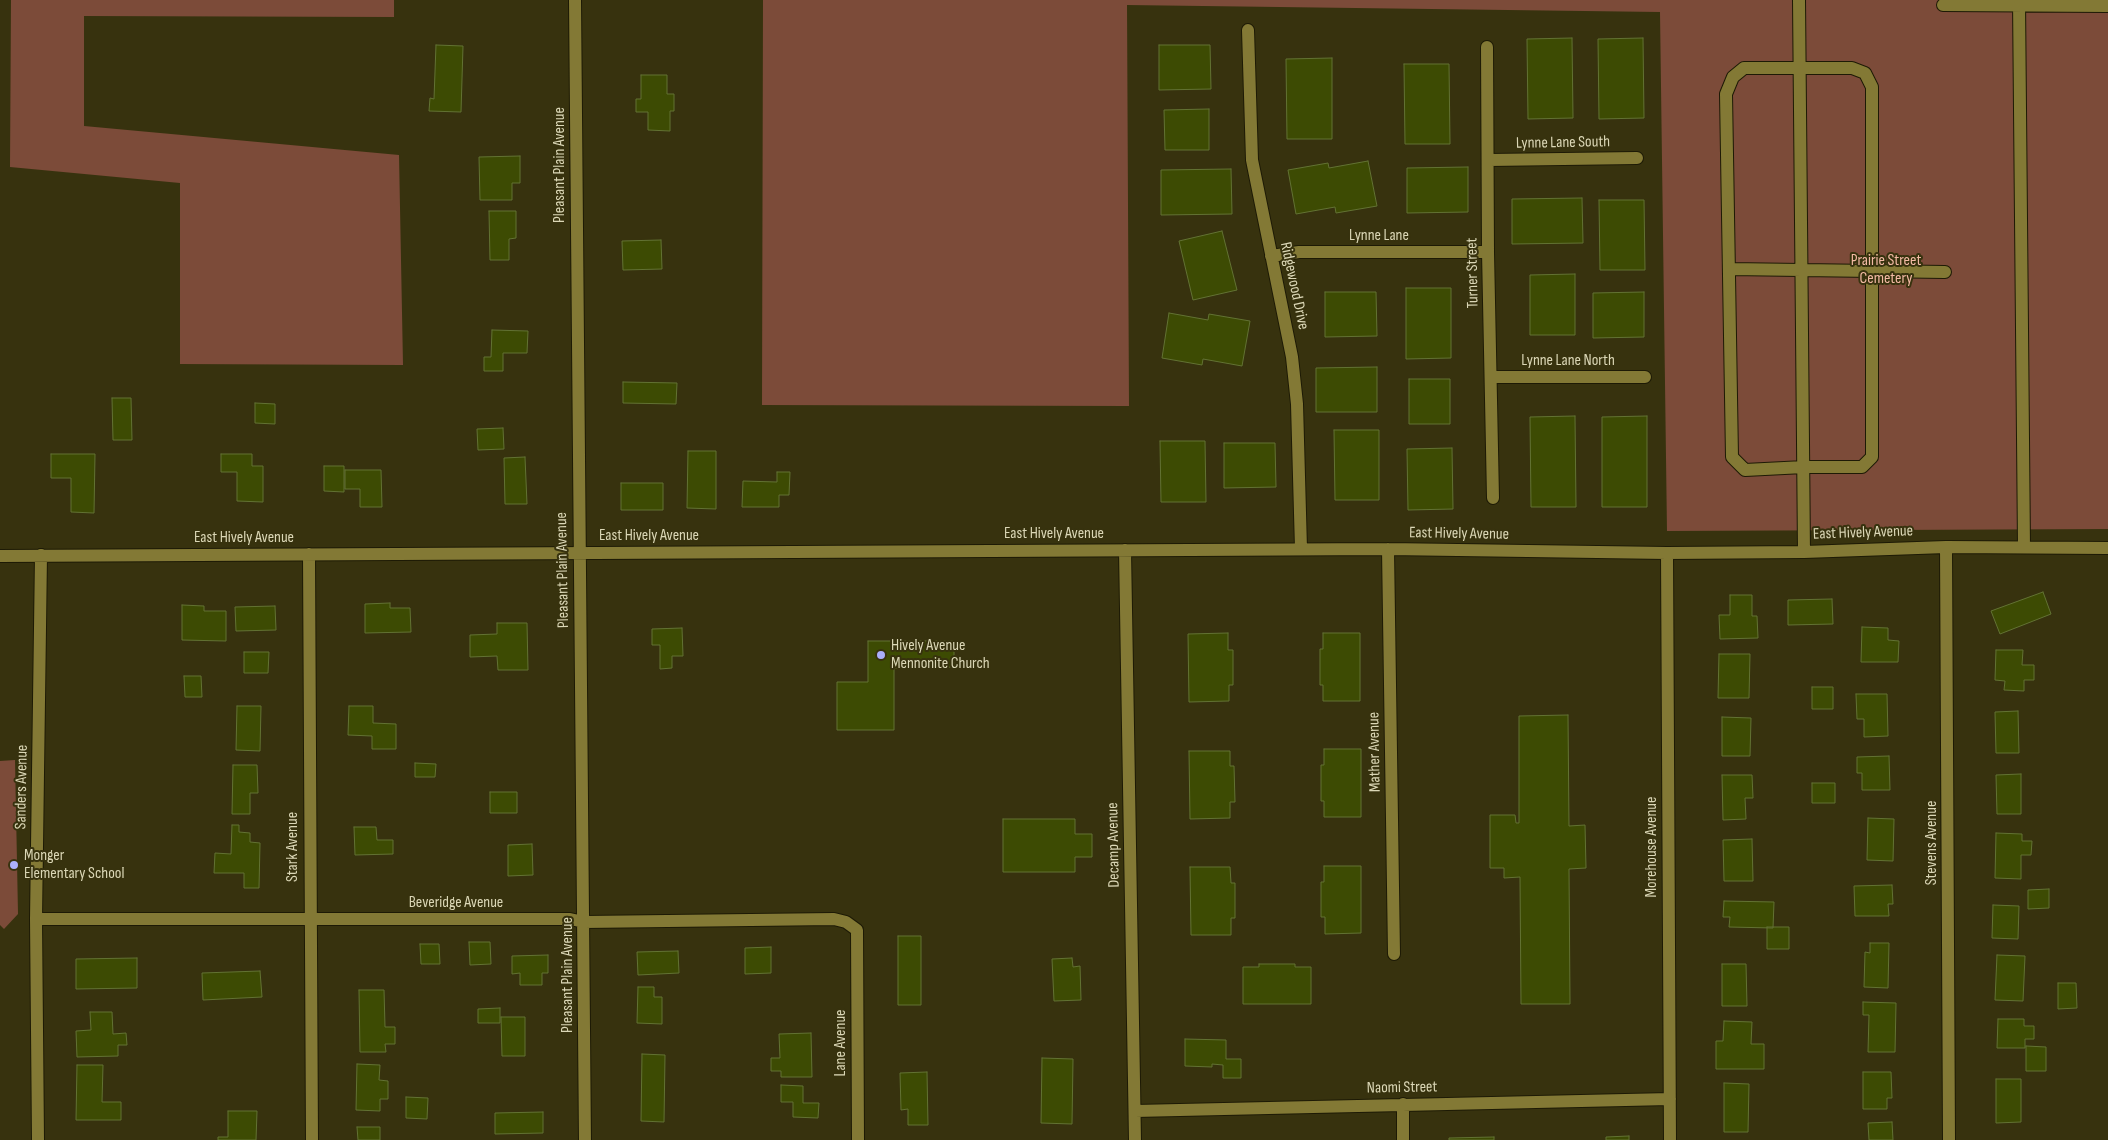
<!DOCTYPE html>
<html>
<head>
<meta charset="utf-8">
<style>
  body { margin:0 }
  canvas { display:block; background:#37320e }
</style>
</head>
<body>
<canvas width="2108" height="1140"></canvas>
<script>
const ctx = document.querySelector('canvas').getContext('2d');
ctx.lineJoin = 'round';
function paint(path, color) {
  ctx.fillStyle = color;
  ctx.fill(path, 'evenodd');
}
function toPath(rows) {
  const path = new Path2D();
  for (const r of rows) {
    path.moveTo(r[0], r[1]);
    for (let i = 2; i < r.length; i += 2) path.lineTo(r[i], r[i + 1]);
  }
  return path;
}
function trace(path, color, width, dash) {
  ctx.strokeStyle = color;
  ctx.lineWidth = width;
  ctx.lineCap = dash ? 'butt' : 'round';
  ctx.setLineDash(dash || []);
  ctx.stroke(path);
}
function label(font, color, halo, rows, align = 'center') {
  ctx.font = font + ' "Sofia Sans Condensed",sans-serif';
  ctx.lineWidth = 4;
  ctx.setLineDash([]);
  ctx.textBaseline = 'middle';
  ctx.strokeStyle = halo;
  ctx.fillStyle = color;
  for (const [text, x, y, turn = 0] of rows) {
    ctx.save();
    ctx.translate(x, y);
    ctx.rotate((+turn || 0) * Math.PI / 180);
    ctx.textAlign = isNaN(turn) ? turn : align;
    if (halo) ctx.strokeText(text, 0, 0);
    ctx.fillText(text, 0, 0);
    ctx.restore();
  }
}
const green = toPath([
  [11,0,394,0,394,17,84,16,84,126,399,155,403,365,180,364,180,183,10,167],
  [763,0,2108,0,2108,529,1667,531,1660,12,1127,5,1129,406,762,405],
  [15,760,18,914,4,929,0,925,0,761]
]);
const building = toPath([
  [1572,38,1573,118,1528,119,1527,39,1572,38],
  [1643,38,1644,118,1599,119,1598,39,1643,38],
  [436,45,463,46,461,112,429,111,430,98,434,99,436,45],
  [1159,45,1210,45,1211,89,1159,90,1159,45],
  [1332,58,1332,139,1287,139,1286,59,1332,58],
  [1404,64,1449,64,1450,144,1405,144,1404,64],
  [641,75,667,75,667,94,674,94,674,111,670,111,670,131,648,130,648,112,636,112,636,99,641,99,641,75],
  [1209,109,1209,150,1165,150,1164,110,1209,109],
  [520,156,520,183,512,183,512,200,480,200,479,157,520,156],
  [1368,161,1377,206,1336,213,1335,207,1296,214,1288,170,1328,163,1329,168,1368,161],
  [1468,167,1468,212,1407,213,1407,168,1468,167],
  [1231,169,1232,214,1161,215,1161,170,1231,169],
  [1582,198,1583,243,1512,244,1512,199,1582,198],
  [1599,200,1644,200,1645,270,1600,270,1599,200],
  [489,211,516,211,516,238,509,239,509,260,490,260,489,211],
  [1222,231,1237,290,1193,300,1179,241,1222,231],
  [661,240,662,269,623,270,622,241,661,240],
  [1575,274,1575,335,1530,335,1530,275,1575,274],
  [1406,288,1451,288,1451,358,1406,359,1406,288],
  [1325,292,1376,292,1377,336,1325,337,1325,292],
  [1644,292,1644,337,1593,338,1593,293,1644,292],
  [1169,313,1208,320,1209,314,1250,321,1242,366,1203,359,1202,365,1162,358,1169,313],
  [492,330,528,331,527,353,503,353,503,371,484,371,484,357,491,357,492,330],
  [1377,367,1377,412,1316,412,1316,368,1377,367],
  [1409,379,1450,379,1450,424,1409,424,1409,379],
  [623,382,677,383,676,404,623,403,623,382],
  [112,398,131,398,132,440,113,440,112,398],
  [255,403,275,404,275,424,255,423,255,403],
  [1575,416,1576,507,1531,507,1530,417,1575,416],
  [1647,416,1647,507,1602,507,1602,417,1647,416],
  [503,428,504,449,478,450,477,429,503,428],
  [1334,430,1379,430,1379,500,1335,500,1334,430],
  [1160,441,1205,441,1206,502,1161,502,1160,441],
  [1224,443,1275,443,1276,487,1224,488,1224,443],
  [1452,448,1453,509,1408,510,1407,449,1452,448],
  [688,451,716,451,716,509,687,508,688,451],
  [51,454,95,454,94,513,71,512,71,478,51,478,51,454],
  [221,454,252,454,252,466,263,466,263,502,237,501,237,472,221,472,221,454],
  [525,457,527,504,505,504,504,458,525,457],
  [324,466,344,466,344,492,324,491,324,466],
  [345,470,381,470,382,507,360,507,360,489,345,489,345,470],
  [777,472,790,472,789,495,779,495,779,507,742,507,743,481,777,482,777,472],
  [621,483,663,483,663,510,621,510,621,483],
  [2043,592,2051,614,2000,634,1991,611,2043,592],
  [1730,595,1752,595,1752,616,1757,616,1758,638,1720,639,1719,615,1730,615,1730,595],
  [1832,599,1833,624,1788,625,1788,600,1832,599],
  [390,603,390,608,410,608,411,632,365,633,365,604,390,603],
  [182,605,204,606,204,611,226,611,226,641,182,640,182,605],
  [275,606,276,630,236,631,235,607,275,606],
  [497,623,527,623,528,670,498,670,497,656,470,657,470,635,497,634,497,623],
  [1862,627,1888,628,1888,640,1899,641,1898,662,1861,662,1862,627],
  [682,628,683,656,672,656,672,668,660,669,660,645,652,645,652,629,682,628],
  [1228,633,1228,650,1233,650,1233,685,1229,685,1229,701,1189,702,1188,634,1228,633],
  [1323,633,1360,633,1360,701,1323,701,1323,685,1320,685,1320,649,1323,649,1323,633],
  [868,641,954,641,954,667,894,668,894,730,837,730,837,682,868,682,868,641],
  [1996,650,2023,650,2022,665,2034,665,2034,680,2024,680,2024,691,2004,690,2005,681,1995,680,1996,650],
  [244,652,269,652,268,673,244,673,244,652],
  [1719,654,1750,654,1749,698,1718,698,1719,654],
  [184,676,201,676,202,697,185,697,184,676],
  [1812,687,1833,687,1833,709,1812,709,1812,687],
  [1856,694,1887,694,1888,736,1864,737,1864,719,1857,719,1856,694],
  [237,706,261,706,260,751,236,750,237,706],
  [349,706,373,706,373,723,396,724,396,749,372,749,372,736,348,735,349,706],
  [2018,711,2019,753,1996,753,1995,712,2018,711],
  [1568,715,1569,826,1585,825,1586,868,1569,869,1570,1004,1521,1004,1520,877,1504,878,1504,868,1490,868,1490,815,1515,815,1516,823,1519,823,1519,716,1568,715],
  [1722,717,1751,718,1750,756,1722,756,1722,717],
  [1324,749,1361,749,1361,817,1324,817,1324,801,1321,801,1321,765,1324,765,1324,749],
  [1189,751,1230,751,1230,766,1234,766,1235,802,1230,802,1230,818,1190,819,1189,751],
  [1889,756,1890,790,1862,790,1862,773,1857,773,1857,757,1889,756],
  [415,763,436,764,435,777,415,777,415,763],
  [233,765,257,765,258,793,250,793,250,814,232,814,233,765],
  [2021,774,2021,814,1997,814,1996,775,2021,774],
  [1722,775,1752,775,1753,798,1745,798,1746,819,1723,820,1722,775],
  [1812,783,1835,783,1835,803,1812,803,1812,783],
  [490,792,517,792,517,813,490,813,490,792],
  [1868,818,1894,819,1893,861,1867,860,1868,818],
  [1003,819,1075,819,1075,834,1092,834,1092,857,1075,857,1075,872,1003,872,1003,819],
  [232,825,239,825,239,832,250,833,250,842,260,843,259,888,244,888,244,873,214,873,215,853,231,854,232,825],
  [354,827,376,827,377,840,393,840,393,854,355,855,354,827],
  [1996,833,2022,834,2022,841,2032,841,2031,855,2021,855,2021,879,1995,878,1996,833],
  [1752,839,1753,881,1724,881,1723,840,1752,839],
  [532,844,533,875,508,876,508,845,532,844],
  [1324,866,1361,866,1361,933,1325,934,1325,917,1321,917,1321,882,1324,882,1324,866],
  [1190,867,1230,867,1231,883,1235,883,1235,918,1231,918,1231,935,1191,935,1190,867],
  [1892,885,1893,904,1888,904,1889,916,1855,916,1854,886,1892,885],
  [2049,889,2049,908,2028,909,2028,890,2049,889],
  [1724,901,1774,902,1773,928,1729,927,1730,917,1723,917,1724,901],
  [1993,905,2019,906,2018,939,1992,938,1993,905],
  [1767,927,1789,927,1789,949,1767,949,1767,927],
  [898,936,921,936,921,1005,898,1005,898,936],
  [469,942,490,942,491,964,470,965,469,942],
  [1870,943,1889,943,1888,988,1864,987,1865,952,1870,953,1870,943],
  [420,944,439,944,440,964,421,964,420,944],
  [771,947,771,973,745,974,745,948,771,947],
  [678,951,679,973,638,975,637,952,678,951],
  [548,955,548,973,542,973,542,985,520,985,520,973,512,974,512,956,548,955],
  [1997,955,2025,956,2023,1001,1995,1000,1997,955],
  [137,958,137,988,76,989,76,959,137,958],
  [1072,958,1073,967,1080,966,1081,1000,1054,1001,1052,959,1072,958],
  [1259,964,1295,964,1295,967,1311,967,1311,1004,1243,1004,1243,967,1259,967,1259,964],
  [1722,964,1746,964,1747,1006,1722,1006,1722,964],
  [260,971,262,997,203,1000,202,973,260,971],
  [2058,983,2076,983,2077,1008,2058,1009,2058,983],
  [638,987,654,987,654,997,662,997,662,1024,637,1023,638,987],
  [359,990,384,990,385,1027,395,1027,395,1044,385,1044,386,1052,360,1052,359,990],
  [1863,1002,1896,1003,1895,1052,1868,1052,1869,1015,1863,1015,1863,1002],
  [500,1008,500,1023,478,1023,478,1009,500,1008],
  [90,1012,112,1012,113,1034,126,1033,127,1045,118,1045,118,1056,77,1057,76,1031,91,1030,90,1012],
  [501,1017,525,1017,525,1056,502,1056,501,1017],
  [1998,1019,2024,1019,2024,1026,2034,1026,2034,1039,2025,1039,2025,1048,1997,1048,1998,1019],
  [1724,1021,1752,1022,1751,1044,1764,1044,1764,1069,1716,1069,1716,1041,1723,1041,1724,1021],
  [811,1033,812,1077,781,1077,781,1071,771,1071,771,1058,780,1058,779,1034,811,1033],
  [1185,1039,1226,1040,1226,1059,1241,1059,1241,1078,1223,1078,1223,1065,1212,1064,1212,1067,1185,1066,1185,1039],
  [2026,1046,2046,1047,2046,1071,2026,1071,2026,1046],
  [642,1054,665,1055,664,1122,641,1121,642,1054],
  [1042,1058,1073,1059,1072,1124,1041,1123,1042,1058],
  [357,1064,380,1065,379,1080,388,1081,388,1099,380,1099,380,1111,356,1110,357,1064],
  [77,1065,103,1065,102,1102,121,1102,121,1120,76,1120,77,1065],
  [927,1072,928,1125,908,1125,908,1109,901,1110,900,1073,927,1072],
  [1863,1072,1891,1072,1892,1098,1887,1098,1887,1109,1863,1109,1863,1072],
  [1996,1079,2021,1079,2021,1122,1996,1123,1996,1079],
  [1724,1083,1749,1084,1748,1132,1724,1132,1724,1083],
  [781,1085,803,1086,803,1103,819,1103,818,1118,793,1117,793,1102,781,1102,781,1085],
  [406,1097,428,1098,427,1119,406,1118,406,1097],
  [228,1111,257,1111,256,1140,218,1140,218,1137,228,1137,228,1111],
  [543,1112,543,1133,495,1134,495,1113,543,1112],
  [1892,1122,1893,1140,1869,1140,1868,1123,1892,1122],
  [357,1127,380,1127,380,1140,358,1140,357,1127],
  [1629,1136,1629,1140,1606,1140,1606,1137,1629,1136],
  [1494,1137,1494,1140,1449,1140,1449,1138,1494,1137]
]);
const minor = toPath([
  [575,0,585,1140],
  [1799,0,1804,552],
  [2019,0,2024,547],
  [1943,5,2108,6],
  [1248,30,1252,160,1292,357,1297,404,1301,549],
  [1487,47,1488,252,1493,498],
  [1744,68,1852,68,1865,73,1872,87,1872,457,1862,467,1804,467,1745,470,1732,457,1726,94,1733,77,1744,68],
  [1489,160,1637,158],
  [1271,256,1299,252,1488,252],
  [1730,269,1945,272],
  [1492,377,1645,377],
  [1946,547,1949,1140],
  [1388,549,1394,954],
  [1125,550,1135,1140],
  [1667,553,1670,1140],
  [309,554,312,1140],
  [0,556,1388,549,1667,553,1804,552,1946,547,2108,548],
  [36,919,570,919,584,922,834,919,846,922,857,930,858,1140],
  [1403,1104,1403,1140],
  [1135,1111,1670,1099],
  [38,1140,36,919,41,555]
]);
const markers = [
  [881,655,5,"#abaffb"],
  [14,865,5,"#abaffb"]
];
const streetNames = [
  ["Lynne Lane South",1563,143,-1],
  ["Pleasant Plain Avenue",560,165,-90],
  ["Lynne Lane",1379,236],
  ["Turner Street",1473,273,-91],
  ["Ridgewood Drive",1294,286,78],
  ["Lynne Lane North",1568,361],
  ["East Hively Avenue",1863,533,-2],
  ["East Hively Avenue",1054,534],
  ["East Hively Avenue",1459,534,1],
  ["East Hively Avenue",649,536],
  ["East Hively Avenue",244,538],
  ["Pleasant Plain Avenue",563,570,-91],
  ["Mather Avenue",1375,752,-91],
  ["Sanders Avenue",22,787,-89],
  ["Stevens Avenue",1932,843,-90],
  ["Decamp Avenue",1114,845,-91],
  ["Stark Avenue",293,847,-90],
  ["Morehouse Avenue",1652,847,-90],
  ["Beveridge Avenue",456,903],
  ["Pleasant Plain Avenue",568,975,-90],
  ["Lane Avenue",841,1043,-90],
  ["Naomi Street",1402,1088,-1]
];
const parkNames = [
  ["Prairie Street",1886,261],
  ["Cemetery",1886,279]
];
const poiNames = [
  ["Hively Avenue",891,646],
  ["Mennonite Church",891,664],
  ["Monger",24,856],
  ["Elementary School",24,874]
];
paint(green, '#7c4b39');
paint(building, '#3d4b03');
trace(building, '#627233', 1);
trace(minor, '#1d1a05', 14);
trace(minor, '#837935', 12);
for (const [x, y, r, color] of markers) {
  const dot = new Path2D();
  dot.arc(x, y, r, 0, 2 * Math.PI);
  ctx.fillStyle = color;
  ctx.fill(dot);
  trace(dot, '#37320e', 2);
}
label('16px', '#dbd7b6', '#37320e', streetNames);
label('16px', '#f3baa5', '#37320e', parkNames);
label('16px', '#dbd7b6', '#37320e', poiNames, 'left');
</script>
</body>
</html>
